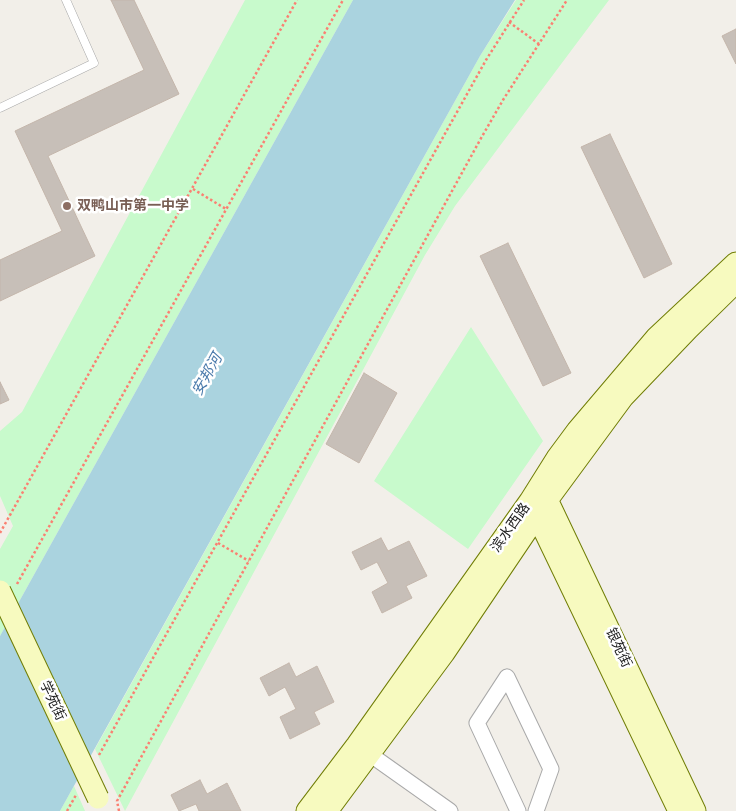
<!DOCTYPE html>
<html>
<head>
<meta charset="utf-8">
<style>
  body { margin:0 }
  canvas { display:block; background:#f2efe9 }
</style>
</head>
<body>
<canvas width="736" height="811"></canvas>
<script>
const ctx = document.querySelector('canvas').getContext('2d');
ctx.lineJoin = 'round';
function paint(path, color) {
  ctx.fillStyle = color;
  ctx.fill(path, 'evenodd');
}
function toPath(rows) {
  const path = new Path2D();
  for (const r of rows) {
    path.moveTo(r[0], r[1]);
    for (let i = 2; i < r.length; i += 2) path.lineTo(r[i], r[i + 1]);
  }
  return path;
}
function trace(path, color, width, dash) {
  ctx.strokeStyle = color;
  ctx.lineWidth = width;
  ctx.lineCap = dash ? 'butt' : 'round';
  ctx.setLineDash(dash || []);
  ctx.stroke(path);
}
function label(font, color, halo, rows, align = 'center') {
  ctx.font = font + ' "Roboto Condensed","Noto Sans SC",sans-serif';
  ctx.lineWidth = 5;
  ctx.setLineDash([]);
  ctx.textBaseline = 'middle';
  ctx.strokeStyle = halo;
  ctx.fillStyle = color;
  for (const [text, x, y, turn = 0] of rows) {
    ctx.save();
    ctx.translate(x, y);
    ctx.rotate((+turn || 0) * Math.PI / 180);
    ctx.textAlign = isNaN(turn) ? turn : align;
    if (halo) ctx.strokeText(text, 0, 0);
    ctx.fillText(text, 0, 0);
    ctx.restore();
  }
}
const park = toPath([
  [245,0,353,0,0,636,0,549,13,526,0,496,0,431,22,412],
  [516,0,609,0,455,206,425,255,125,811,95,749,480,56],
  [471,327,543,441,468,549,374,481],
  [74,786,85,811,60,811]
]);
const water = toPath([
  [353,0,515,0,480,56,60,811,0,811,0,636]
]);
const building = toPath([
  [111,0,134,0,179,94,48,156,95,256,0,301,0,260,62,231,15,131,144,70,111,0],
  [736,29,736,64,722,36,736,29],
  [610,134,672,264,644,278,581,147,610,134],
  [508,243,571,373,543,386,480,256,508,243],
  [364,373,397,393,359,463,326,444,364,373],
  [0,382,9,400,0,404,0,382],
  [381,538,388,551,409,541,427,576,406,586,412,598,382,613,372,592,388,583,377,562,361,570,352,552,381,538],
  [289,663,296,677,317,666,334,702,314,712,320,724,290,739,280,717,296,709,285,687,269,696,260,678,289,663],
  [200,780,207,794,227,783,241,811,199,811,196,804,179,811,171,795,200,780]
]);
const path = toPath([
  [509,22,539,44],
  [193,189,226,209],
  [0,533,297,0],
  [218,543,249,561],
  [17,584,343,0],
  [99,755,486,60,524,0],
  [67,811,76,795],
  [119,811,117,801,480,140,503,100,567,0]
]);
const lane = toPath([
  [0,108,94,63,66,0]
]);
const street = toPath([
  [507,677,477,723,518,811],
  [507,677,551,769,536,811],
  [361,748,450,811]
]);
const secondary = toPath([
  [542,489,695,811],
  [530,501,679,811],
  [545,503,623,397,688,329,736,282],
  [307,811,357,745,530,501,557,458,577,431,656,338,736,263],
  [327,811,444,653,527,530]
]);
const secondaryBridge = toPath([
  [0,591,98,798]
]);
const markers = [
  [67,206,5,"#8d6e63"]
];
const educationNames = [
  ["双鸭山市第一中学",77,206]
];
const streetNames = [
  ["滨水西路",511,528,-55],
  ["银苑街",618,648,65],
  ["学苑街",52,701,65]
];
const waterNames = [
  ["安邦河",208,375,-61]
];
paint(park, '#c8facc');
paint(water, '#aad3df');
paint(building, '#c7bfb8');
trace(building, '#c4b6ab', 1);
trace(lane, '#a9a9a9', 9);
trace(street, '#a9a9a9', 17);
trace(secondary, '#707d05', 23);
trace(path, '#fa8072', 2.5, [2.5, 2.5]);
trace(lane, '#fff', 8);
trace(street, '#fff', 15);
trace(secondary, '#f7fabf', 21);
trace(secondaryBridge, '#707d05', 23, []);
trace(secondaryBridge, '#f7fabf', 21);
for (const [x, y, r, color] of markers) {
  const dot = new Path2D();
  dot.arc(x, y, r, 0, 2 * Math.PI);
  ctx.fillStyle = color;
  ctx.fill(dot);
  trace(dot, '#fff', 2);
}
label('bold 14px', '#785e54', '#fff', educationNames, 'left');
label('14px', '#222', '#fff', streetNames);
label('italic 15px', '#4a7aab', '#fff', waterNames);
</script>
</body>
</html>
